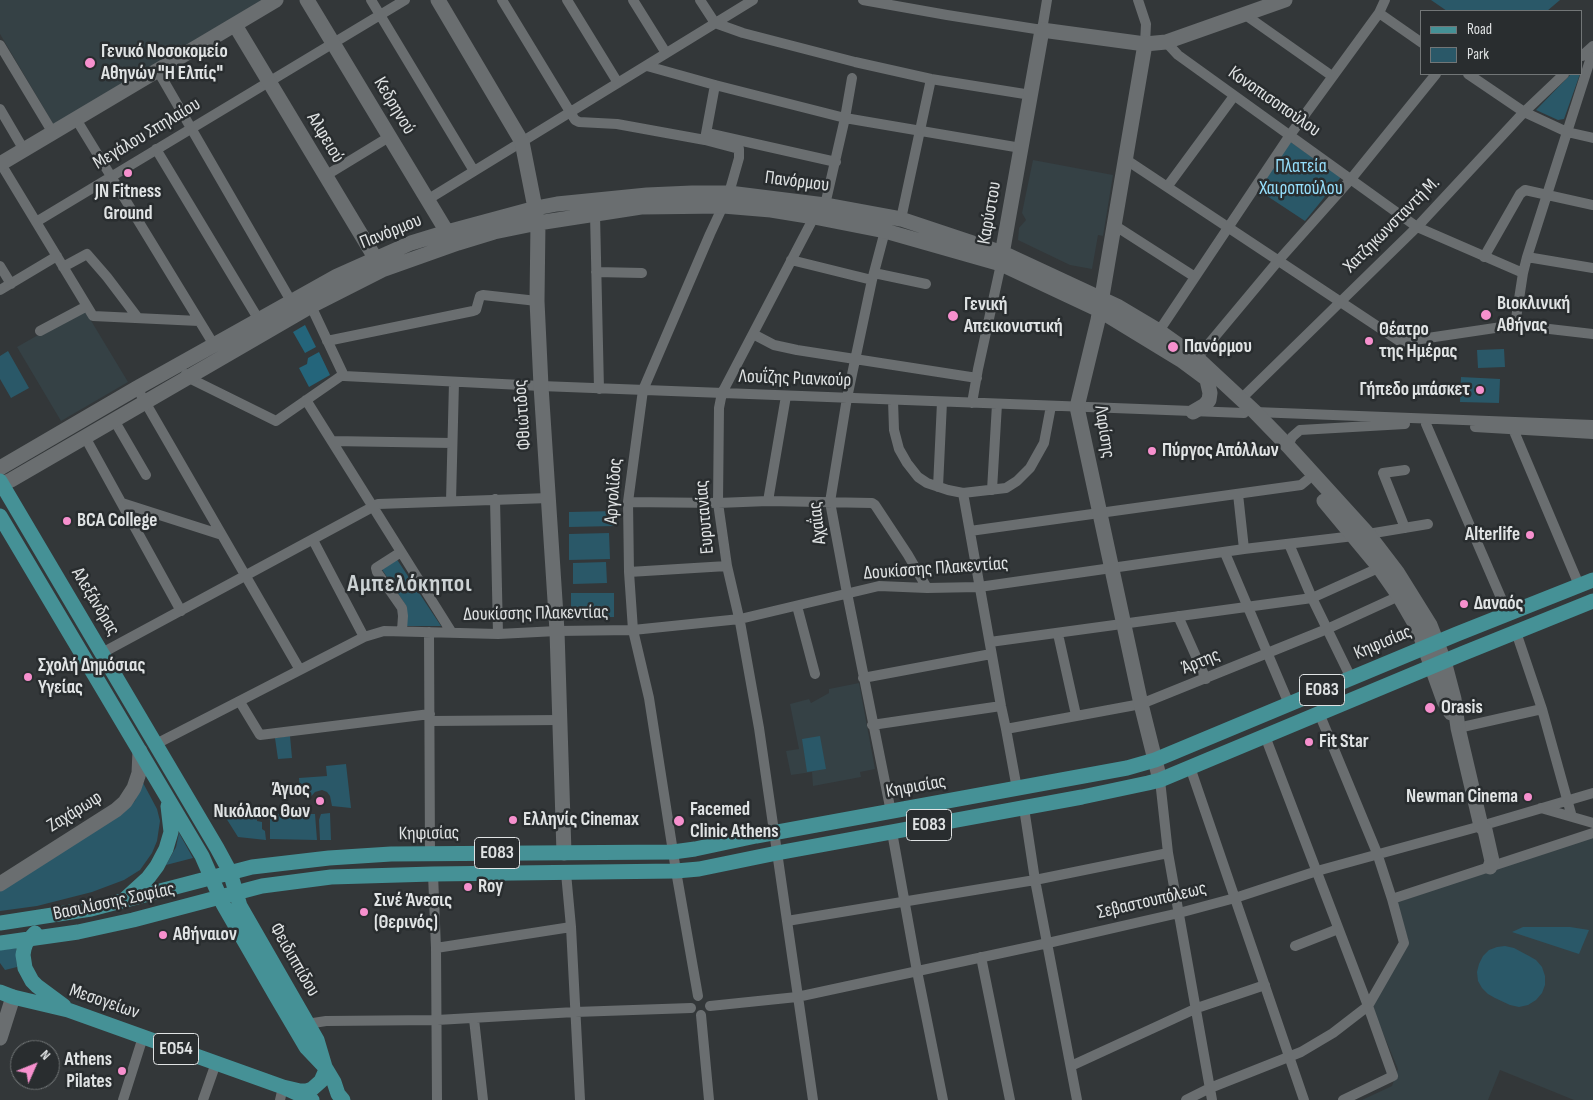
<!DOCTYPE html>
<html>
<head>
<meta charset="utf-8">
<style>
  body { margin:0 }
  #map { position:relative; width:1593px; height:1100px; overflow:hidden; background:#333739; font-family:"Sofia Sans Condensed",sans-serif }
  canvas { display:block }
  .legend { position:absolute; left:1420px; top:10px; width:162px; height:65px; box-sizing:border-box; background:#292d2f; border:1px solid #727677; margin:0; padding:6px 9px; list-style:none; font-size:15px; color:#e0e3e4 }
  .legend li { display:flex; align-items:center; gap:10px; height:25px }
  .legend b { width:25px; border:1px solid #727677 }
  .north { position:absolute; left:10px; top:1040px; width:50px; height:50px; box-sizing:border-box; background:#292d2f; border:1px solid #727677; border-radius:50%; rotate:46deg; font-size:14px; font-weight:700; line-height:20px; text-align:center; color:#e0e3e4 }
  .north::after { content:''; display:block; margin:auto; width:18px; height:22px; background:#f790ce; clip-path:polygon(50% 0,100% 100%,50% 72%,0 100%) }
</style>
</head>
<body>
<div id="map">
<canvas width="1593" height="1100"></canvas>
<ul class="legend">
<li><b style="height:6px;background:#459196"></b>Road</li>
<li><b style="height:14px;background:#2a5868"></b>Park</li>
</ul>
<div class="north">N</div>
</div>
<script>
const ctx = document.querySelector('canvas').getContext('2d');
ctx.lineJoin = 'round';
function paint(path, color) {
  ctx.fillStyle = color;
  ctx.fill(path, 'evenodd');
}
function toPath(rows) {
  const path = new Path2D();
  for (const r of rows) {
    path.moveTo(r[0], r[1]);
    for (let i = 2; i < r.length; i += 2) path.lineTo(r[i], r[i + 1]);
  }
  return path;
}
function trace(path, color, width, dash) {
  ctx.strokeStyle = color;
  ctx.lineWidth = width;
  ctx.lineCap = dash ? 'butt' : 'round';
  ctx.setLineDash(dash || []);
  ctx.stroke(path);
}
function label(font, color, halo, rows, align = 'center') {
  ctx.font = font + ' "Sofia Sans Condensed",sans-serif';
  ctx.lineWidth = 5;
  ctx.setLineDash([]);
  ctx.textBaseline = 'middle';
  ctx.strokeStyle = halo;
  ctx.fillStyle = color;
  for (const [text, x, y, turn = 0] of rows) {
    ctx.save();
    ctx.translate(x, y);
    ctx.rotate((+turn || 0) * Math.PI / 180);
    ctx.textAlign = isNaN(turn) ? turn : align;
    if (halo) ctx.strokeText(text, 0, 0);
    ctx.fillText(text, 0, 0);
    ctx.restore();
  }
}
const built = toPath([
  [0,0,266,0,55,127,0,34],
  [1033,160,1113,175,1103,236,1098,235,1092,269,1070,265,1018,240,1019,228,1026,220,1022,213],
  [84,309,128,382,61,421,17,347],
  [859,683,875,769,860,772,861,777,813,786,812,772,791,775,786,751,799,749,790,704,809,699,811,703,829,693,829,689],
  [1593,837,1593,1100,1574,1100,1500,1070,1488,1100,1362,1100,1392,1086,1398,1069,1372,1007,1408,940,1396,900]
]);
const green = toPath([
  [1431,0,1560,0,1547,11,1447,11],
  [1571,74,1580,74,1564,119,1558,120,1536,110],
  [1289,141,1341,177,1305,221,1258,190],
  [1504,349,1505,367,1478,368,1477,350],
  [8,351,29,388,11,398,0,379,0,356],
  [1461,377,1500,379,1499,403,1460,402],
  [616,511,616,526,569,527,569,512],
  [609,533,610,559,569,560,569,534],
  [396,558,441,626,406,626,407,607,381,568],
  [606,562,607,583,573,584,573,563],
  [571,593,614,593,614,617,571,618],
  [290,736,292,758,278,759,275,738],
  [820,736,826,769,807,772,802,739],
  [346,764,351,808,332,806,330,796,327,792,322,790,315,792,308,800,308,790,300,790,299,778,327,776,326,766],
  [141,779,157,809,160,821,157,841,152,853,140,870,124,880,92,892,37,906,0,911,0,890,96,829,135,801],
  [239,812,257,812,257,821,262,822,262,829,265,831,266,840,238,837,226,818],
  [330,813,331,840,320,840,319,820,321,814],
  [270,814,315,814,317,840,270,839],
  [179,833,193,858,166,865,176,847],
  [1523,927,1570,927,1589,930,1579,954,1512,932],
  [1505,946,1514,948,1529,956,1536,960,1542,967,1545,976,1545,985,1542,993,1536,1000,1528,1005,1519,1007,1510,1005,1495,998,1488,994,1482,988,1478,981,1477,972,1479,964,1483,956,1489,950,1497,947],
  [16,948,17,967,5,970,0,963,0,950]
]);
const forest = toPath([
  [305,325,316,347,305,353,293,332],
  [319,352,330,375,309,387,299,368,307,364,308,358]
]);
const street = toPath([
  [371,0,474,171],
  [502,0,575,120,579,122,617,124,705,140,739,149,739,158,729,193,710,234,643,390,628,502,629,572,633,630,649,698,676,871,698,996],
  [567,0,618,83],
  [633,0,666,53],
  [700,0,715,23],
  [863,0,947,15,1042,30,1047,0],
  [1138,0,1146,24,1145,44],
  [1379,13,1422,43],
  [1244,14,1332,76],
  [715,23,743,33,855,62,931,79,1031,95],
  [1166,42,1178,55,1417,227,1523,273],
  [0,45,53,133],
  [1582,56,1593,46],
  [647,66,715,85,845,118,1021,148],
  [158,71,291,301],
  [1468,74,1524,112,1567,132,1593,138],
  [0,109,24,150],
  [76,119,214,345],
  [707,133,836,162],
  [705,139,715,85],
  [156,149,259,320],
  [1125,159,1401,342,1515,325,1593,334],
  [1,164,93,316,199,321],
  [325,176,389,137],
  [1167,187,1234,96],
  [427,200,753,0],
  [825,205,845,118,852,78],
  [595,214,599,389],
  [901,219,931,79],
  [36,222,405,0],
  [1114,225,1195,277],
  [885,231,872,280,847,398,830,502,847,593,891,812],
  [1484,257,1520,194,1525,190,1593,205],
  [1527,257,1593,268],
  [791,260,872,280],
  [0,266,11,284],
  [63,267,87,254,107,277,138,318],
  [596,272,642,273],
  [874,273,926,284],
  [0,290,57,256],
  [311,306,344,376],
  [1515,325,1523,273,1527,257,1593,51],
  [40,331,87,306],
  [1159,331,1290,135,1379,13,1385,0],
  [753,334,774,345,797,350,977,378],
  [327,341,473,311,476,310,480,296,483,295,537,301],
  [1197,358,1278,261,1351,179,1436,74],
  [186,374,187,377,276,421,341,376,344,376,541,386,1244,413],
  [137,388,300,670],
  [1241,399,1417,227,1524,112,1564,74],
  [306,400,452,633],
  [893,400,894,430,899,449,907,463,918,477,927,483,948,490,963,493,1006,488,1017,481,1030,468,1044,443,1051,406],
  [972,403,978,369,1001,264],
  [1255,412,1593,425],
  [114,420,146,475],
  [1426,424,1508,614],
  [1475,427,1593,434],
  [1513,429,1579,585],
  [85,437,181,611],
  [332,441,452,443],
  [1288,446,1292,437,1300,430,1405,424],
  [1405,470,1383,473,1405,528],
  [938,487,942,402],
  [992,490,997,404],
  [963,493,1001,706,1006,729,1017,789],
  [1238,494,1244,549],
  [495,499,498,634],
  [451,501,454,382],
  [768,501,786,396],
  [628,502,718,503,768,501,872,503,875,505,908,555,927,588],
  [122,503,222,535],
  [970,531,1301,485,1307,480],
  [1368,534,1428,524],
  [313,540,364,637],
  [1289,544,1312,598,1351,678],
  [401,552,376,568,377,572,402,608,403,616,402,630],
  [1225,553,1289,704],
  [629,572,727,566],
  [797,606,815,674],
  [1178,616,1206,679],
  [429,632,430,854],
  [1516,632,1542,709,1572,817],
  [1058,634,1076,715],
  [990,642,1312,598,1374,570,1378,566],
  [102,653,378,504,549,498],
  [863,678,991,654],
  [240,702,260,735,430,714],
  [430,721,560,720],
  [872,725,1001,706],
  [1458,728,1542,709],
  [1006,729,1141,704,1327,629,1399,596],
  [1265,736,1368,1006,1393,1076,1343,1100],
  [156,744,364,637,384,631,498,634,557,631,633,630,740,619,879,586,927,588,979,587,1244,549,1354,536],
  [1190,767,1304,1100],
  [1160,780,1168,853,1212,1100],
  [1024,808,1035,880,1077,1100],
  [1541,808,1593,823],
  [892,832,917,971,943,1100],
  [566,873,571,927,580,1100],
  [433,874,436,948,437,1100],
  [1392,899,1593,833],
  [787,921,1035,880,1168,853],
  [1295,946,1338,929],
  [436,948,571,927],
  [981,957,1010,1100],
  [710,1006,797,997,1048,943,1179,913,1235,898,1317,871,1481,826,1593,793],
  [701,1015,709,1100],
  [474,1019,483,1100],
  [307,1024,326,1021,437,1020,575,1012,691,1008],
  [1071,1066,1197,1008,1265,985],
  [123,1100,143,1037],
  [203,1100,216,1063],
  [280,1100,283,1087],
  [813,1100,759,728,740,622,727,566,718,503,719,408,722,393,814,217],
  [1186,1100,1210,1088,1301,1052,1333,1033,1368,1006,1404,943,1392,899,1377,853,1319,713]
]);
const secondary = toPath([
  [307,0,447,232],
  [438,0,522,142,538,223,537,301,541,386,557,631,564,853],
  [235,25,380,266],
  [1145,44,1098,320,1077,407,1141,704,1160,780],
  [0,164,276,0],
  [1001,260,1042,30,1145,44,1166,42,1285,0],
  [1193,412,1205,405,1209,400,1210,393,1207,380],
  [0,468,137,388,337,276,411,243,447,232,536,208,557,204,647,195,692,193,729,193,825,205,901,219,1003,253,1117,306,1159,331,1197,358,1255,412,1288,446,1368,534,1397,572,1430,625,1444,661,1454,699,1458,728,1481,826,1485,830,1492,861,1490,867],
  [0,485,11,480,311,306,382,270,458,243,494,232,538,223,641,207,723,206,771,210,814,217,885,231,1001,264,1099,310,1181,360,1208,380],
  [1324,501,1378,566,1399,596,1418,629,1444,701,1451,713],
  [0,884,116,810,125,802,134,788,139,773,140,751],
  [0,1038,13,997]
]);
const primary = toPath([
  [0,481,217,848,230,872,240,906,317,1040,325,1067,325,1072,321,1081,312,1089,306,1091,300,1091,283,1087],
  [0,516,202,856,223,904,276,996,306,1047,325,1067,334,1082,338,1094,343,1100],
  [125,899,148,878,157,866,166,849,171,832,168,806],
  [0,923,91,909,252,867,329,858,391,854,673,852,695,849,756,836,1127,768,1155,760,1457,634,1593,580],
  [35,933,26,943,24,949,23,955,25,968,32,981,37,986,64,1006],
  [0,943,78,932,133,920,262,886,331,877,433,874,676,871,699,869,777,853,1082,797,1148,783,1160,780,1464,653,1593,601],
  [0,992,13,997,68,1010,283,1087,312,1100]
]);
const markers = [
  [90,63,6,"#f790ce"],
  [128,173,5,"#f790ce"],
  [1486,315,6,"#f790ce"],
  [953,316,6,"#f790ce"],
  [1369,341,5,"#f790ce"],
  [1173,347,6,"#f790ce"],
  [1480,390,5,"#f790ce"],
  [1152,451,5,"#f790ce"],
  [67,521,5,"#f790ce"],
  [1530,535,5,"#f790ce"],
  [1464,604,5,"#f790ce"],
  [28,677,5,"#f790ce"],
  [1430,708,6,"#f790ce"],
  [1309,742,5,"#f790ce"],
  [1528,797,5,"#f790ce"],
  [320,801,5,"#f790ce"],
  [513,820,5,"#f790ce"],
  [679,821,6,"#f790ce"],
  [468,887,5,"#f790ce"],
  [364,912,5,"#f790ce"],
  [163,935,5,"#f790ce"],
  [122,1071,5,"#f790ce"]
];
const shields = [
  [1322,690,45],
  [929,825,45],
  [497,853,45],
  [176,1049,45]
];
const shieldNames = [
  ["ΕΟ83",1322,690],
  ["ΕΟ83",929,825],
  ["ΕΟ83",497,853],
  ["ΕΟ54",176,1049]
];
const poiNames = [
  ["Γενικό Νοσοκομείο",101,52],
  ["Αθηνών \"Η Ελπίς\"",101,74],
  ["JN Fitness",128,192,"center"],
  ["Ground",128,214,"center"],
  ["Βιοκλινική",1497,304],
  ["Αθήνας",1497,326],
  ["Γενική",964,305],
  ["Απεικονιστική",964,327],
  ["Θέατρο",1379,330],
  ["της Ημέρας",1379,352],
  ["Πανόρμου",1184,347],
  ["Γήπεδο μπάσκετ",1470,390,"right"],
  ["Πύργος Απόλλων",1162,451],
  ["BCA College",77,521],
  ["Alterlife",1520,535,"right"],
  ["Δαναός",1474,604],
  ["Σχολή Δημόσιας",38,666],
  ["Υγείας",38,688],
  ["Orasis",1441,708],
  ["Fit Star",1319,742],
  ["Άγιος",310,790,"right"],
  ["Νικόλαος Θων",310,812,"right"],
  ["Newman Cinema",1518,797,"right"],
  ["Facemed",690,810],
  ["Clinic Athens",690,832],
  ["Ελληνίς Cinemax",523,820],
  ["Roy",478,887],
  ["Σινέ Άνεσις",374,901],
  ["(Θερινός)",374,923],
  ["Αθήναιον",173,935],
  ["Athens",112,1060,"right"],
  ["Pilates",112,1082,"right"]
];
const streetNames = [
  ["Κονοπισοπούλου",1274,102,35],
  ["Κεδρηνού",394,106,59],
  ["Μεγάλου Σπηλαίου",147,134,-31],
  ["Αλφειού",325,138,59],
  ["Πανόρμου",797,182,7],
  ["Καρύστου",990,213,-80],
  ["Χατζηκωνσταντή Μ.",1392,225,-45],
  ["Πανόρμου",391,232,-22],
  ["Λουΐζης Ριανκούρ",795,379,2],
  ["Φθιώτιδος",523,415,-94],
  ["Λαρίσης",1104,432,81],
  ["Αργολίδος",614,491,-86],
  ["Ευρυτανίας",705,517,-95],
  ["Αχαΐας",818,523,-97],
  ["Δουκίσσης Πλακεντίας",936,569,-4],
  ["Αλεξάνδρας",95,602,59],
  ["Δουκίσσης Πλακεντίας",536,614,-1],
  ["Κηφισίας",1383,643,-23],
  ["Άρτης",1201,662,-22],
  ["Κηφισίας",916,787,-10],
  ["Ζαχάρωφ",75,812,-32],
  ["Κηφισίας",429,834,-1],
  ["Σεβαστουπόλεως",1152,901,-13],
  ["Βασιλίσσης Σοφίας",114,902,-12],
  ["Φειδιππίδου",294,960,60],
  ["Μεσογείων",104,1002,19]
];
const parkNames = [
  ["Πλατεία",1301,167],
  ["Χαιροπούλου",1301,189]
];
const districtNames = [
  ["Αμπελόκηποι",410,585]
];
paint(built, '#354145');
paint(green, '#2a5868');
paint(forest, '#24657b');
trace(street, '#6a6e70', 10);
trace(secondary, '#6a6e70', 15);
trace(primary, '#459196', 15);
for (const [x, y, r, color] of markers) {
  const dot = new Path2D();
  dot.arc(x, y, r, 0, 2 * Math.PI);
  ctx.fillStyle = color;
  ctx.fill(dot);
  trace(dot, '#292d2f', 2);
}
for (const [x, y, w] of shields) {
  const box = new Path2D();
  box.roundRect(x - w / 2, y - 15.5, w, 31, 4);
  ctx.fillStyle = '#292d2f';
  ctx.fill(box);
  trace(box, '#e0e3e4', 1);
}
label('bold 18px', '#e0e3e4', null, shieldNames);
label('bold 19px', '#e0e3e4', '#292d2f', poiNames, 'left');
label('19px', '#e0e3e4', '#292d2f', streetNames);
label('19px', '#95defb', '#292d2f', parkNames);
ctx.letterSpacing = '1px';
label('bold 24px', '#ccd2d4', '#292d2f', districtNames);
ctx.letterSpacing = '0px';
</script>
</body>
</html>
